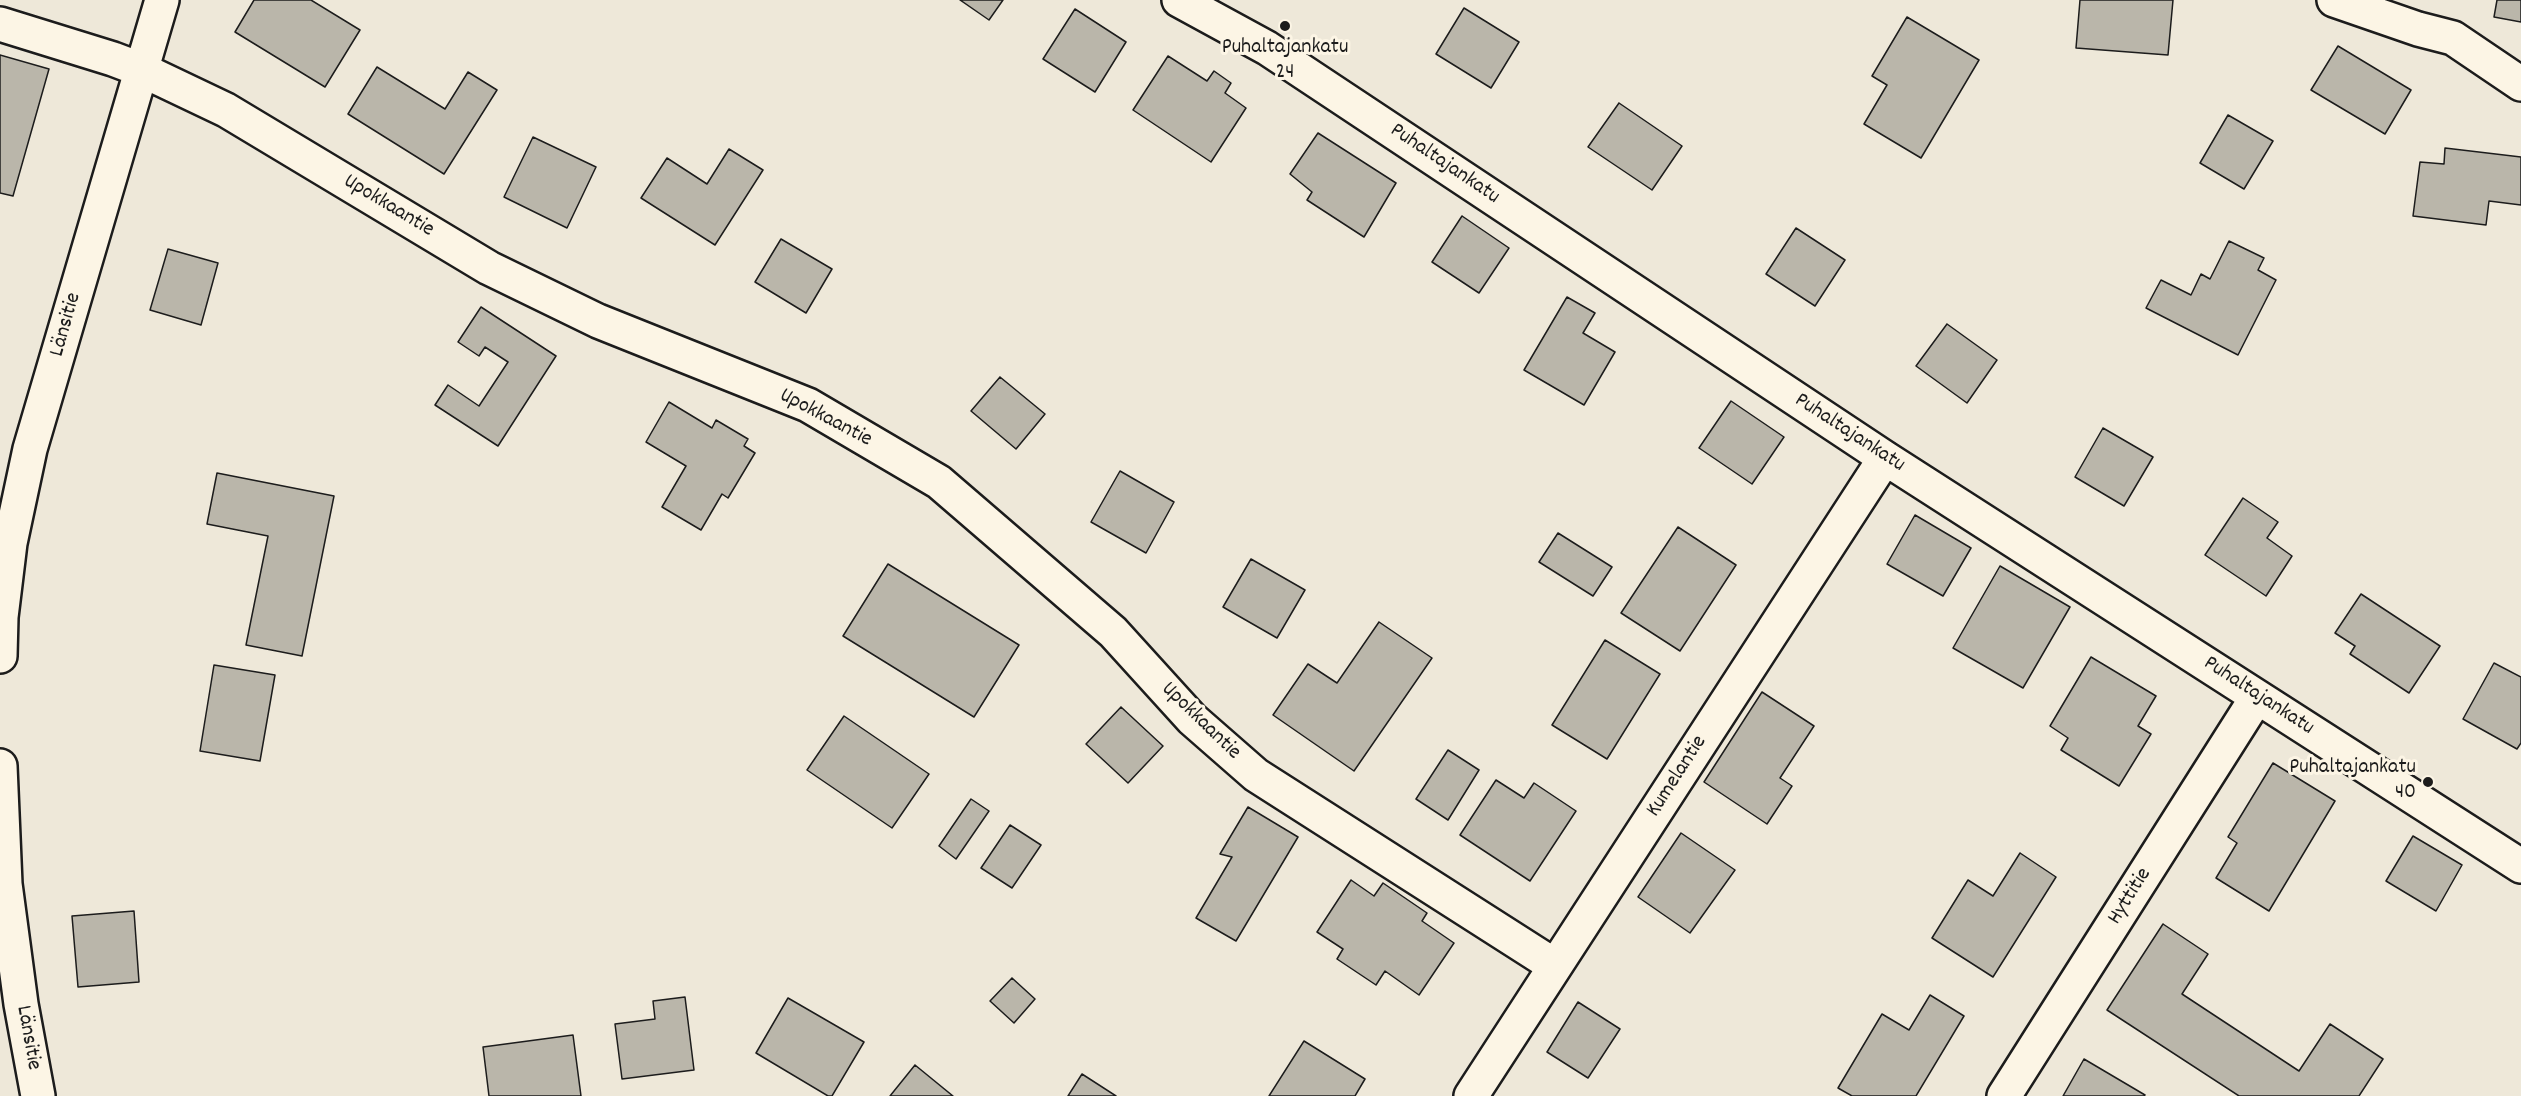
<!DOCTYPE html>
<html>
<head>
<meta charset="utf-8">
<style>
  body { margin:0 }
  canvas { display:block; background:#eee8d9 }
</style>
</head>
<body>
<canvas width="2521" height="1096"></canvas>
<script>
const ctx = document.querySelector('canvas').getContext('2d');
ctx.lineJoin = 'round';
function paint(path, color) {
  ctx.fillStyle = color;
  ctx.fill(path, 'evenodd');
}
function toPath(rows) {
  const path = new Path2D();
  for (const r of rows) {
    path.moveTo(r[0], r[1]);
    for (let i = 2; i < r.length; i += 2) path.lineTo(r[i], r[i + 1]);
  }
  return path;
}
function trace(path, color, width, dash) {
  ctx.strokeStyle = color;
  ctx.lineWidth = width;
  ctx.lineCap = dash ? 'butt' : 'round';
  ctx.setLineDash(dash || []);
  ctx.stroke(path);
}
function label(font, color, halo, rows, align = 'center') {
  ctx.font = font + ' Dekko,sans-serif';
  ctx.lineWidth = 6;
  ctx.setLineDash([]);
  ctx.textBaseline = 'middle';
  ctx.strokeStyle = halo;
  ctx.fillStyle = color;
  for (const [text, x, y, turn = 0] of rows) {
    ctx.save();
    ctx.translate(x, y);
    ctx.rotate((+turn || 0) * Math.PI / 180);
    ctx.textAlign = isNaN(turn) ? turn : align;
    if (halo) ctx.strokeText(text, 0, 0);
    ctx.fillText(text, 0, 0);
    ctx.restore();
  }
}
const building = toPath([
  [254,0,311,0,360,30,325,87,235,32,254,0],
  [960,0,1003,0,989,20,960,0],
  [2080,0,2173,0,2168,55,2076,48,2080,0],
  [2497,0,2521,0,2521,22,2494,17,2497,0],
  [1464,8,1519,42,1491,88,1436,54,1464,8],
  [1075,9,1126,42,1095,92,1043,59,1075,9],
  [1907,17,1979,60,1921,158,1864,124,1887,85,1872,76,1907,17],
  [2338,46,2411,90,2385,134,2311,90,2338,46],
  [0,55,49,69,13,196,0,193,0,55],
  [1168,56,1207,81,1214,71,1231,83,1225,93,1246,108,1211,162,1133,110,1168,56],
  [377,67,445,109,468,72,497,90,444,174,348,114,377,67],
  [1619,103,1682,146,1652,190,1588,147,1619,103],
  [2228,115,2273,141,2244,189,2200,163,2228,115],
  [1318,133,1396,183,1364,237,1307,200,1312,192,1290,174,1318,133],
  [533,137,596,167,567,228,504,197,533,137],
  [2445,148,2521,157,2521,205,2489,201,2486,225,2413,216,2420,162,2444,164,2445,148],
  [729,149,763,170,715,245,641,198,667,158,707,184,729,149],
  [1462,216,1509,248,1479,293,1432,262,1462,216],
  [1796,228,1845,260,1815,306,1766,274,1796,228],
  [781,239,832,269,806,313,755,282,781,239],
  [2229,241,2264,258,2258,270,2276,280,2238,355,2146,308,2161,280,2191,295,2201,274,2210,279,2229,241],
  [168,249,218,263,201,325,150,310,168,249],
  [1567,297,1595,313,1583,333,1615,352,1584,405,1524,370,1567,297],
  [481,307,556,356,498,446,435,405,448,385,479,406,508,362,485,347,479,356,458,342,481,307],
  [1947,324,1997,360,1967,403,1916,366,1947,324],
  [1000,377,1045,414,1016,449,971,411,1000,377],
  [1731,401,1784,437,1752,484,1699,448,1731,401],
  [669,402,712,428,716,420,748,439,744,446,755,453,728,498,722,494,701,530,662,507,686,466,646,442,669,402],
  [2103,428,2153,457,2124,506,2075,477,2103,428],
  [1120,471,1174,502,1146,553,1091,522,1120,471],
  [217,473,334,496,302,656,246,645,268,536,207,524,217,473],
  [2243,498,2278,522,2267,538,2292,556,2266,596,2205,555,2243,498],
  [1915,515,1971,548,1943,596,1887,564,1915,515],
  [1678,527,1736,565,1680,651,1621,613,1678,527],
  [1558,533,1612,567,1593,596,1539,562,1558,533],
  [1251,559,1305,590,1277,638,1223,607,1251,559],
  [888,564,1019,645,974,717,843,636,888,564],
  [2000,566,2070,607,2023,688,1953,648,2000,566],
  [2361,594,2440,646,2409,693,2350,654,2355,646,2335,633,2361,594],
  [1379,622,1432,658,1354,771,1273,715,1308,664,1337,683,1379,622],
  [1605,640,1660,674,1607,759,1552,725,1605,640],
  [2091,657,2156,696,2138,726,2151,734,2119,786,2061,750,2068,738,2050,726,2091,657],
  [2494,663,2521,677,2521,743,2517,749,2463,719,2494,663],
  [214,665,275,675,260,761,200,751,214,665],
  [1762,692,1814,726,1780,778,1792,786,1767,824,1704,782,1762,692],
  [1121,707,1163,746,1128,783,1086,744,1121,707],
  [844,716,929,774,892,828,807,770,844,716],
  [1448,750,1479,770,1448,820,1416,799,1448,750],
  [2273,763,2335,801,2269,911,2216,878,2237,843,2228,837,2273,763],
  [1496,780,1524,798,1534,783,1576,811,1530,881,1460,835,1496,780],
  [971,799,989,811,956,859,939,846,971,799],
  [1248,807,1298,837,1236,941,1196,918,1232,857,1220,854,1248,807],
  [1010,825,1041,845,1012,888,981,868,1010,825],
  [1681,833,1735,870,1690,933,1638,897,1681,833],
  [2413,836,2462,865,2436,911,2386,881,2413,836],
  [2020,853,2056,877,1993,977,1932,938,1968,880,1993,896,2020,853],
  [1351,880,1374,896,1383,883,1427,913,1422,921,1454,943,1419,995,1385,971,1376,985,1337,959,1343,949,1317,932,1351,880],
  [134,911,139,982,78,987,72,916,134,911],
  [2163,924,2208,954,2182,994,2299,1071,2330,1024,2383,1059,2359,1096,2239,1096,2107,1010,2163,924],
  [1012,978,1035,999,1014,1023,990,1001,1012,978],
  [1930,995,1964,1016,1916,1096,1852,1096,1838,1088,1882,1014,1909,1030,1930,995],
  [685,997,694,1070,622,1079,615,1024,655,1019,653,1001,685,997],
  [788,998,864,1042,832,1096,828,1096,756,1053,788,998],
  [1578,1002,1620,1029,1588,1078,1547,1052,1578,1002],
  [573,1035,581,1096,489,1096,483,1047,573,1035],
  [1304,1041,1365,1079,1355,1096,1269,1096,1304,1041],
  [2084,1059,2145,1095,2144,1096,2063,1096,2084,1059],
  [915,1065,953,1096,890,1096,915,1065],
  [1082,1074,1116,1096,1068,1096,1082,1074]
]);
const street = toPath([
  [1179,0,1267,48,1885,458,2521,866],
  [2334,0,2418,29,2453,38,2521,84],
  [0,24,113,59,142,70,226,110,489,268,598,321,808,405,939,482,1113,632,1192,719,1256,775,1555,966],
  [0,656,1,617,10,543,30,449,162,0],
  [0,766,5,884,21,1004,38,1096],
  [1471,1096,1885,458],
  [2004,1096,2257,697]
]);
const markers = [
  [1285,26,6,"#1c1c1c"],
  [2428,782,6,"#1c1c1c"]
];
const poiNames = [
  ["Puhaltajankatu",1285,49],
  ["24",1285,74],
  ["Puhaltajankatu",2416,769,"right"],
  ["40",2416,794,"right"]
];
const streetNames = [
  ["Puhaltajankatu",1444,165,34],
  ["Upokkaantie",388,207,31],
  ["Länsitie",67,325,-74],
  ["Upokkaantie",825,419,28],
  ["Puhaltajankatu",1849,434,33],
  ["Puhaltajankatu",2258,697,33],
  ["Upokkaantie",1200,722,44],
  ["Kumelantie",1678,777,-57],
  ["Hyttitie",2131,897,-58],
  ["Länsitie",27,1038,80]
];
paint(building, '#bab6aa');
trace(building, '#1c1c1c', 1.5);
trace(street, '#1c1c1c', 38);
trace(street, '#fcf5e5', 33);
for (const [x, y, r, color] of markers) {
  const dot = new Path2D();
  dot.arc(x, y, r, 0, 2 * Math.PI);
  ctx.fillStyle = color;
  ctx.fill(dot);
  trace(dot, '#fcf5e5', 2);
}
label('22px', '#1c1c1c', '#fcf5e5', poiNames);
label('22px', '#1c1c1c', '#fcf5e5', streetNames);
</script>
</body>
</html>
